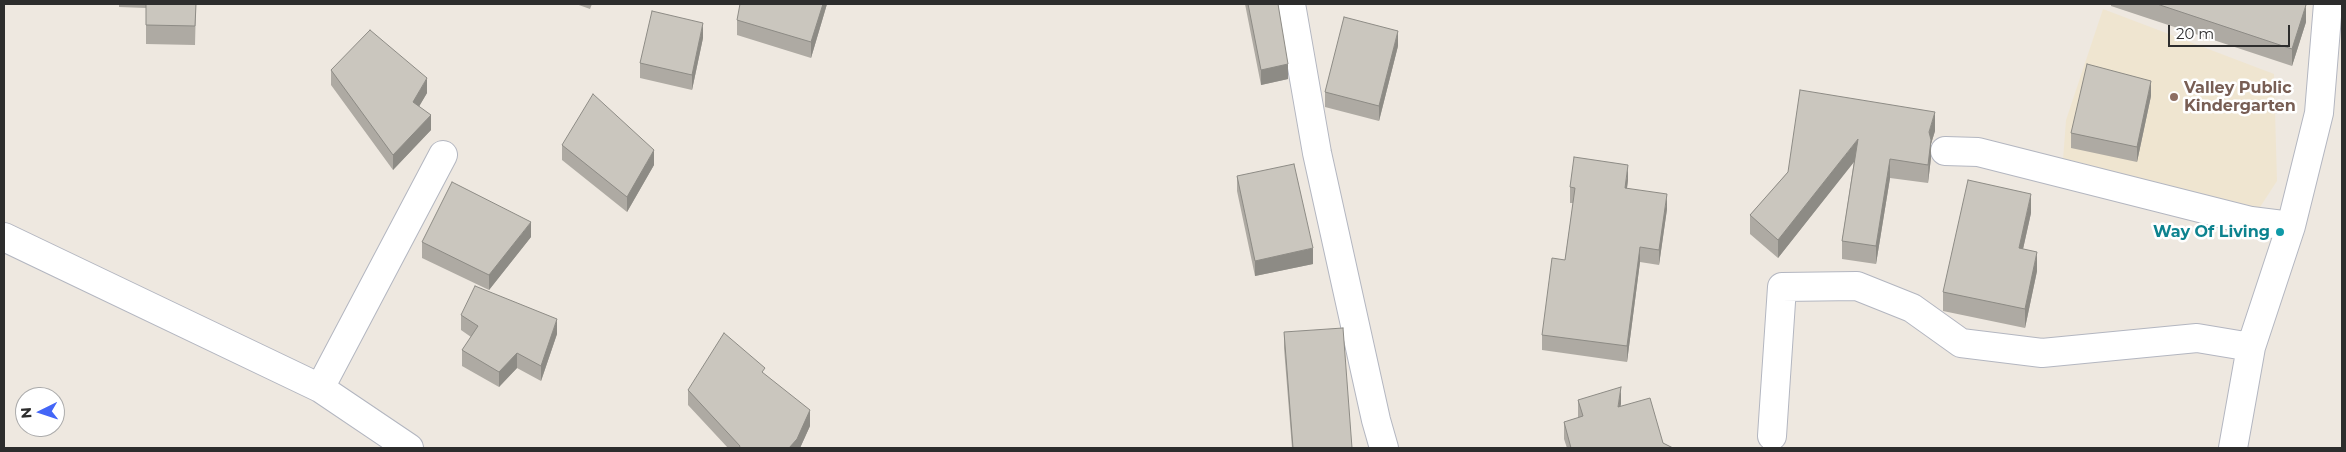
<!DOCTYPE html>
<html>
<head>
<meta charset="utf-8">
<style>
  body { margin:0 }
  #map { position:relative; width:2346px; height:452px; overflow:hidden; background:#eee8e0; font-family:Montserrat,sans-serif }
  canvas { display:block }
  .frame { position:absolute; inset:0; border:5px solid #2d2d2d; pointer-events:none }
  .north { position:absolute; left:15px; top:387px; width:50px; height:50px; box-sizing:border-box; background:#fff; border:1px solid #ababab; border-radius:50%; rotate:266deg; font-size:14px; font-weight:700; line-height:20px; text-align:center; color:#2d2d2d }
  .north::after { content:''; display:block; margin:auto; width:18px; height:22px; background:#4466f7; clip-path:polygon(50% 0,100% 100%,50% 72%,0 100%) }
  .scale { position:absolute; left:2168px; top:25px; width:122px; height:22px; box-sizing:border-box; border:2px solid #2d2d2d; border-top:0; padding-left:6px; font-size:15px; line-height:18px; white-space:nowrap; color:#2d2d2d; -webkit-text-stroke:4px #fff; paint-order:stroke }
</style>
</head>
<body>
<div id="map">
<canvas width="2346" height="452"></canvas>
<div class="frame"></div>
<div class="north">N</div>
<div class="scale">20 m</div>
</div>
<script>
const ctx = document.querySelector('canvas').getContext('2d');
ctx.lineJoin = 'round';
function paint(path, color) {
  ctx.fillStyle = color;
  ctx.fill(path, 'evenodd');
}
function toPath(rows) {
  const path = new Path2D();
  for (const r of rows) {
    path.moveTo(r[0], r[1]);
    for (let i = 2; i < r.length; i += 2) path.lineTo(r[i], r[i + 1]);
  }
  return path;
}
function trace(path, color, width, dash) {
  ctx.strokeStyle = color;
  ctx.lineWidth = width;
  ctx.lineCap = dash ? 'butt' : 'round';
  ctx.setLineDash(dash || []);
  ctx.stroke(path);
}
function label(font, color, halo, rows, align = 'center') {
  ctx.font = font + ' Montserrat,sans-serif';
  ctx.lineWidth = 5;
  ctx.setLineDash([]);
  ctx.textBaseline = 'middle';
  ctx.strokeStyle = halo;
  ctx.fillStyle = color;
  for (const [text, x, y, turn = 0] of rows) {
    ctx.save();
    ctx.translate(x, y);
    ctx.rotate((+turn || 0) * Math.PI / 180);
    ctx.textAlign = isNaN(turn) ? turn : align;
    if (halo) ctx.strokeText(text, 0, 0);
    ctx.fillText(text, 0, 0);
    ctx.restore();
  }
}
const education = toPath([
  [2103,9,2274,74,2277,181,2251,221,2062,173,2066,120]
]);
const minor = toPath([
  [1291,4,1317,153,1376,420,1384,448],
  [1945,151,1978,152,2251,221,2291,226],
  [4,237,320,388,409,448],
  [320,388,443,155],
  [1772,436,1782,287,1857,286,1912,308,1961,343,2042,353,2197,338,2251,347],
  [2233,448,2251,347,2291,226,2319,113,2328,4]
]);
const wall = toPath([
  [119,4,196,4,195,45,146,44,146,8,119,7],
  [576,4,592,4,590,9],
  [827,4,811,58,737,35,737,20],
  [1245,4,1278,4,1288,79,1261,85],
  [2111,4,2303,4,2306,22,2292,66,2111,6],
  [703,38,692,90,640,78,640,63],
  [1398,46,1379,121,1325,107,1325,92],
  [331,70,427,93,419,106,431,130,393,170,331,85],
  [2151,96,2137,162,2071,148,2071,133],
  [1935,131,1931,144,1931,158,1928,183,1890,178,1876,264,1842,259,1842,241,1854,161,1778,258,1750,234,1750,215,1788,172],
  [562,145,654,165,627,212,562,160],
  [1237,176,1313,264,1255,276,1237,191],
  [1628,180,1627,188,1667,209,1659,265,1640,262,1627,362,1542,350,1542,335,1565,260,1573,203,1570,203,1570,187],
  [2031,213,2023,249,2037,271,2025,328,1943,311,1943,292],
  [531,237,489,290,422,258,422,242],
  [461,315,557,334,541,381,517,368,499,387,462,366,462,350,471,337,461,330],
  [1284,332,1352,448,1292,448,1284,348],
  [765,375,810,426,800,448,728,448,688,405,688,390],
  [1578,400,1621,406,1663,443,1673,448,1567,448,1564,439,1564,422,1578,418]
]);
const shadedWall = toPath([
  [823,4,827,4,811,58,811,42],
  [2306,5,2306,22,2292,66,2292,49],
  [703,23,703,38,692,90,692,75],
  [1398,31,1398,46,1379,121,1379,106],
  [1288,64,1288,79,1261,85,1261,70],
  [427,78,427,93,413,117,413,102],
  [2151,81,2151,96,2137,162,2137,147],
  [1935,112,1935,131,1931,144,1931,158,1928,183,1929,132],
  [431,115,431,130,393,170,393,155],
  [1858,139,1858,157,1778,258,1778,240],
  [654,150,654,165,627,212,627,197],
  [1890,159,1890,178,1876,264,1876,246],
  [1628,165,1628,180,1625,203,1625,188],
  [1667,194,1667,209,1659,265,1659,250],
  [2031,194,2031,213,2019,267,2019,248],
  [531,222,531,237,489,290,489,275],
  [1640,247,1640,262,1627,362,1627,346],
  [1313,248,1313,264,1255,276,1255,261],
  [2037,252,2037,271,2025,328,2025,309],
  [557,319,557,334,541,381,541,366],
  [517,353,517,368,499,387,499,372],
  [1621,387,1621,404,1618,424,1618,407],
  [810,410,810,426,800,448,789,448]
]);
const building = toPath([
  [146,4,196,4,195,26,146,25,146,4],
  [740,4,823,4,811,42,737,20,740,4],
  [1248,4,1278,4,1288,64,1261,70,1248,4],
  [2157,4,2303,4,2306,5,2292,49,2157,4],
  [652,11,703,23,692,75,640,63,652,11],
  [1344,17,1398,31,1379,106,1325,92,1344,17],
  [370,30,427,78,413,102,431,115,393,155,331,70,370,30],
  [2087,64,2151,81,2137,147,2071,133,2087,64],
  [1800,90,1935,112,1929,132,1931,140,1928,165,1890,159,1876,246,1842,241,1858,139,1778,240,1750,215,1788,172,1800,90],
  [593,94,654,150,627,197,562,145,593,94],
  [1574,157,1628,165,1625,188,1667,194,1659,250,1640,247,1627,346,1542,335,1552,258,1565,260,1575,188,1570,187,1574,157],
  [1294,164,1313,248,1255,261,1237,176,1294,164],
  [1968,180,2031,194,2019,248,2037,252,2025,309,1943,292,1968,180],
  [452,182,531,222,489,275,422,242,452,182],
  [475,286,557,319,541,366,517,353,499,372,462,350,478,326,461,315,475,286],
  [1343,328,1352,448,1293,448,1284,332,1343,328],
  [724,333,765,368,762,372,810,410,797,439,789,448,739,448,740,446,688,390,724,333],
  [1621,387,1618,407,1650,398,1663,443,1673,448,1571,448,1564,422,1583,416,1578,400,1621,387]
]);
const markers = [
  [2174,97,5,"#8d6e63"],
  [2280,232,5,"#0f9aa8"]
];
const educationNames = [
  ["Valley Public",2184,88],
  ["Kindergarten",2184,106]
];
const cultureNames = [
  ["Way Of Living",2270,232]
];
paint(education, '#efe5d0');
trace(minor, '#b3b6c0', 30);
trace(minor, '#fff', 28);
paint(wall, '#aeaaa3');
paint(shadedWall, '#8d8b85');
paint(building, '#cac6be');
trace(building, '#8d8b85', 1);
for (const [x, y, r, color] of markers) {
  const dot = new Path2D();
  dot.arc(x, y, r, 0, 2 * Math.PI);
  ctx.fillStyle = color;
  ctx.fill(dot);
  trace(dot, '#fff', 2);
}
label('bold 16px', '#785e54', '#fff', educationNames, 'left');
label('bold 16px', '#0d838f', '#fff', cultureNames, 'right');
</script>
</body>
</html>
